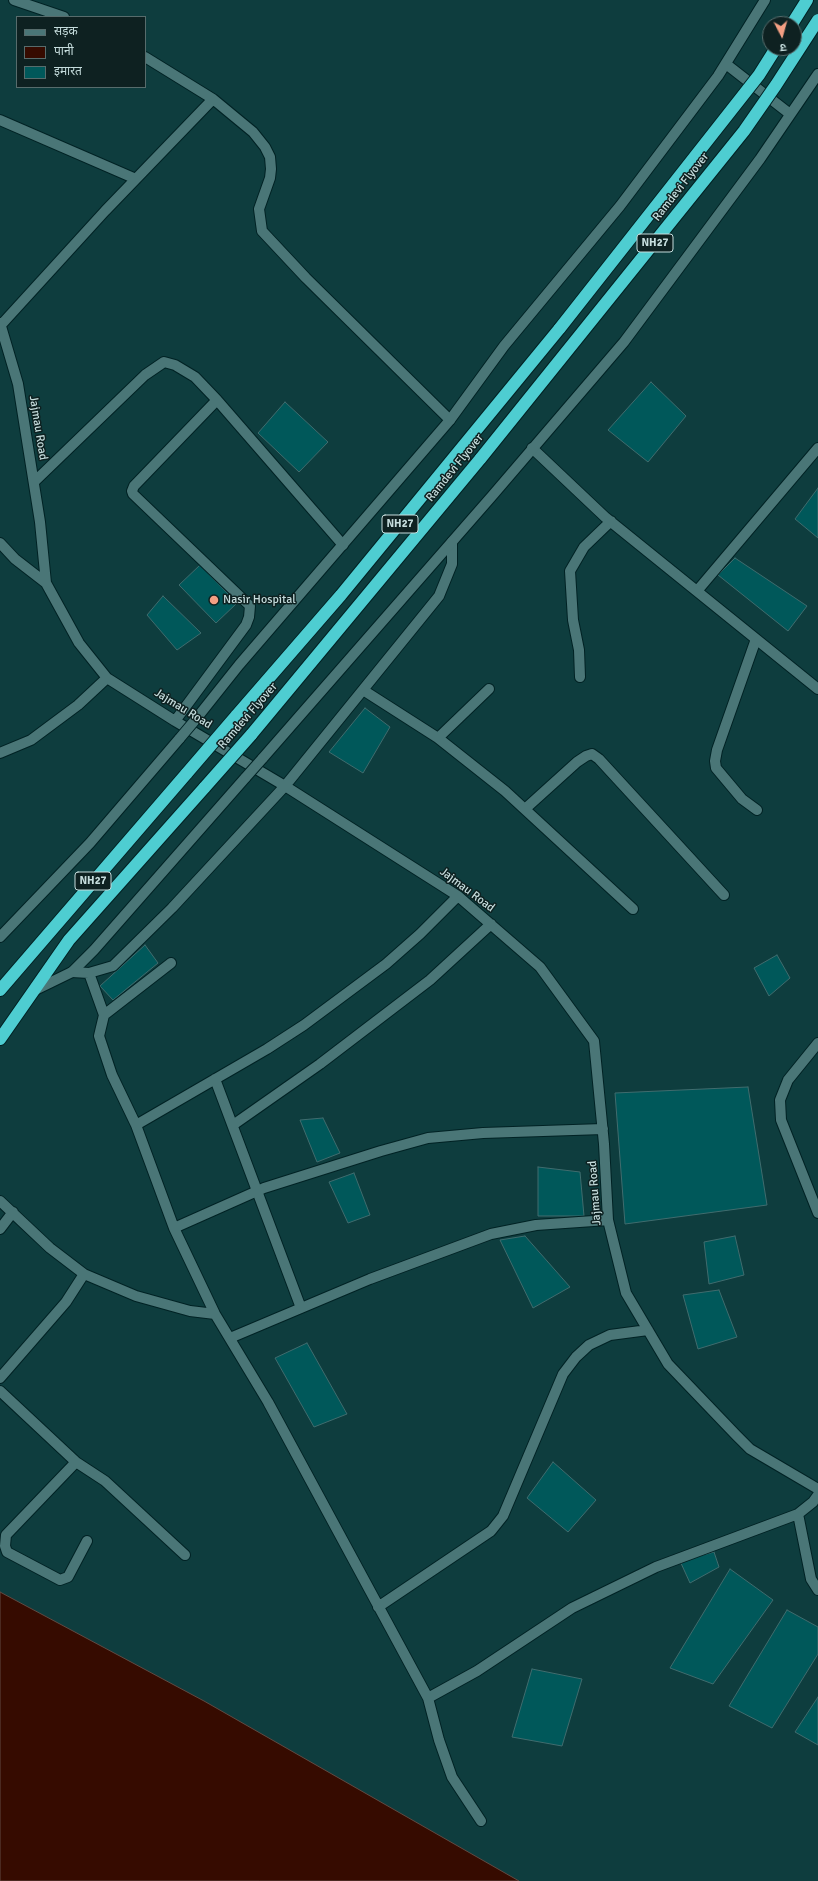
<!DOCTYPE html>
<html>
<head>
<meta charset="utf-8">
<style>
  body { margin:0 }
  #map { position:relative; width:818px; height:1881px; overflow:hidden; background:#0e3d3e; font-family:Signika,"Noto Sans Devanagari",sans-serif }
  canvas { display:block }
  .legend { position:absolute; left:16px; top:16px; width:130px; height:72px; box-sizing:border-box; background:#0e2121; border:1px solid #576c6c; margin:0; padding:5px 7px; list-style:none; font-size:12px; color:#c5dcdc }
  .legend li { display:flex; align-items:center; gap:8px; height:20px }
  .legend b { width:20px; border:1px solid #576c6c }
  .north { position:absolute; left:762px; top:16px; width:40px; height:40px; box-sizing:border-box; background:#0e2121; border:1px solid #576c6c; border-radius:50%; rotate:174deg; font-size:11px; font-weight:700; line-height:16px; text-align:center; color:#c5dcdc }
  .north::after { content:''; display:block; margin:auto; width:14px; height:18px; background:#f39f83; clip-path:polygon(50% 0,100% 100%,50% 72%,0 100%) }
</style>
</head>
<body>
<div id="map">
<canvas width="818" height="1881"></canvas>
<ul class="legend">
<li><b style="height:5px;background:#4a7677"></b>सड़क</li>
<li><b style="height:11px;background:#360b00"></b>पानी</li>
<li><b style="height:11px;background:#00585a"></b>इमारत</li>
</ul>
<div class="north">उ</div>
</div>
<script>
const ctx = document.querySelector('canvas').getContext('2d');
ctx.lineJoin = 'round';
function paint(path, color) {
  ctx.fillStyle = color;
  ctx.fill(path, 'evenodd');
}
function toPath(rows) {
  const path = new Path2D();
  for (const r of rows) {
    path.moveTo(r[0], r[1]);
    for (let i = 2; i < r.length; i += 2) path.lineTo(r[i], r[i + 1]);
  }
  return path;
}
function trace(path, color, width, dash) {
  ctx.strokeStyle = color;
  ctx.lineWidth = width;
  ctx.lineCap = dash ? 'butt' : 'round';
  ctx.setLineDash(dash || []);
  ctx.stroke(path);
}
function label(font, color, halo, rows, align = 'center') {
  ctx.font = font + ' Signika,sans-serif';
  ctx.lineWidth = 3;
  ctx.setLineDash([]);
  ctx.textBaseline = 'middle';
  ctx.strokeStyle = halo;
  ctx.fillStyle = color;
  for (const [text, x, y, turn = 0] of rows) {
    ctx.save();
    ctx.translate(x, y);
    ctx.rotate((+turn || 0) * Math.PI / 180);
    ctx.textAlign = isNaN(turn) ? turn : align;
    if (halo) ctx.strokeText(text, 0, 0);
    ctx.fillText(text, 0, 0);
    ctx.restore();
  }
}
const water = toPath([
  [0,1592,204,1701,519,1881,0,1881,0,1592]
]);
const building = toPath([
  [651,382,686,416,648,462,608,430,651,382],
  [285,402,328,442,299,472,258,433,285,402],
  [818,488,818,538,795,519,818,488],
  [735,558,807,606,788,631,718,575,735,558],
  [200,565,237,603,216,623,179,585,200,565],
  [163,596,201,633,177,650,147,615,163,596],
  [365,708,390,727,363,773,329,752,365,708],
  [145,945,158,963,113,1000,100,986,145,945],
  [777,955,790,978,769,996,754,968,777,955],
  [748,1087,767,1205,625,1224,615,1093,748,1087],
  [323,1118,340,1153,317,1162,300,1120,323,1118],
  [538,1167,580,1172,584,1216,538,1216,538,1167],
  [354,1173,370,1215,348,1223,329,1182,354,1173],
  [525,1236,570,1287,533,1308,500,1240,525,1236],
  [735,1236,744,1275,709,1284,704,1242,735,1236],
  [719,1290,737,1337,698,1349,683,1295,719,1290],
  [307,1343,347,1414,314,1427,275,1358,307,1343],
  [553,1462,596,1500,568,1532,527,1498,553,1462],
  [714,1552,719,1567,690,1583,680,1561,714,1552],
  [730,1569,773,1600,713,1684,670,1668,730,1569],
  [787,1610,818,1627,818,1654,772,1728,729,1706,787,1610],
  [532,1669,582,1679,562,1746,512,1737,532,1669],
  [818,1697,818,1745,795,1732,818,1697]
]);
const street = toPath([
  [14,0,64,17],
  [145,57,213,99,253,132,265,147,270,157,271,169,270,178,259,209,262,231,306,278,450,420],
  [0,120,136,179],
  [0,323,18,384,40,522,46,583,79,643,107,678,175,721,285,786,458,896,540,967,594,1041,604,1144,608,1220,626,1293,668,1364,736,1435,750,1449,818,1489],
  [1,325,105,211,213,99],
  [532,448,605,517,818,689],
  [34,482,145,375,164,362,175,365,195,377,217,400,343,545],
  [0,543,15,559,46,583],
  [697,591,818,448],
  [756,639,717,750,715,761,716,768,742,799,757,810],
  [580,677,579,650,573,620,570,571,584,547,611,521],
  [363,690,438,738,505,791,633,909],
  [175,721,246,625,249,617,250,606,133,494,132,491,134,486,217,400],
  [438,738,489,689],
  [0,753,31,740,78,705,107,678],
  [525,809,577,762,586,756,592,754,599,759,724,895],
  [171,963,104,1015,99,1036,112,1075,136,1125,174,1228,215,1314,268,1402,428,1698,439,1740,452,1777,481,1821],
  [72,972,89,973,113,966,172,908,285,786,439,596,452,564,452,542],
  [89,973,104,1015],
  [818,1043,788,1080,780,1100,781,1120,818,1213],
  [215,1079,301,1308],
  [136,1125,267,1049,304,1025,386,964,420,934,458,896],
  [233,1125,320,1064,430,980,491,924],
  [0,1201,50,1248,84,1274,136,1296,190,1311,215,1314],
  [174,1228,264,1188,381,1151,428,1138,483,1133,603,1129],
  [0,1229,13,1212],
  [230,1338,370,1279,491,1234,536,1225,608,1220],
  [0,1378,66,1302,84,1274],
  [0,1391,76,1462,105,1481,185,1555],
  [76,1462,6,1535,5,1546,7,1552,60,1580,68,1577,87,1541],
  [798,1514,811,1579,818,1590],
  [378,1607,491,1531,503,1516,563,1374,576,1357,589,1345,610,1335,648,1330],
  [428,1698,477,1671,572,1608,656,1567,798,1514,813,1502,818,1495]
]);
const secondary = toPath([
  [726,64,790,114],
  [196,719,239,665,450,420,504,346,620,206,718,76,765,0],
  [262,759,492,496,624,342,760,159,818,74],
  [0,937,90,843,180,738],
  [33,991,72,972,94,950,246,777]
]);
const highway = toPath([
  [792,24,807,0],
  [236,716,341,595,560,328],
  [251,735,481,458],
  [0,990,187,773],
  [0,1039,69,940,205,787]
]);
const secondaryBridge = toPath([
  [180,738,196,719],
  [246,777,262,759]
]);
const highwayBridge = toPath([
  [560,328,759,75,776,48],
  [481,458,744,131,776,85,818,20],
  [187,773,236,716],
  [205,787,251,735]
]);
const markers = [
  [214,600,5,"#f39f83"]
];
const shields = [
  [655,243,36],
  [400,524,36],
  [93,881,36]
];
const shieldNames = [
  ["NH27",655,243],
  ["NH27",400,524],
  ["NH27",93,881]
];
const streetNames = [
  ["Ramdevi Flyover",681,187,-52],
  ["Jajmau Road",38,428,81],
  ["Ramdevi Flyover",455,468,-51],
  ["Jajmau Road",183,709,32],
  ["Ramdevi Flyover",248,716,-49],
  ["Jajmau Road",467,890,37],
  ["Jajmau Road",595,1193,-94]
];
const poiNames = [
  ["Nasir Hospital",223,600]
];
paint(water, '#360b00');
trace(water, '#614a42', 1);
paint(building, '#00585a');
trace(building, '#406c6e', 1);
trace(street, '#002224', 12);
trace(secondary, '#002224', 12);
trace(highway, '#002224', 14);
trace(street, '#4a7677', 10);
trace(secondary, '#4a7677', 10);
trace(highway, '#4ecdd1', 12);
trace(secondaryBridge, '#002224', 12, []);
trace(highwayBridge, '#002224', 14, []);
trace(secondaryBridge, '#4a7677', 10);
trace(highwayBridge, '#4ecdd1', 12);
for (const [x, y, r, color] of markers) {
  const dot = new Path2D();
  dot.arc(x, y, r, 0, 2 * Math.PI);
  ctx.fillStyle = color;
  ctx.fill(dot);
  trace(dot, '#0e2121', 1.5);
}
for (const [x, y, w] of shields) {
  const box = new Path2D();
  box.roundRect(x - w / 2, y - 9, w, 18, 3);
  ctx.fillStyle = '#0e2121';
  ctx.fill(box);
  trace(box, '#c5dcdc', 1);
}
label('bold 11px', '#c5dcdc', null, shieldNames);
label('12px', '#c5dcdc', '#0e2121', streetNames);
label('12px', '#c5dcdc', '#0e2121', poiNames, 'left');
</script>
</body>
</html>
